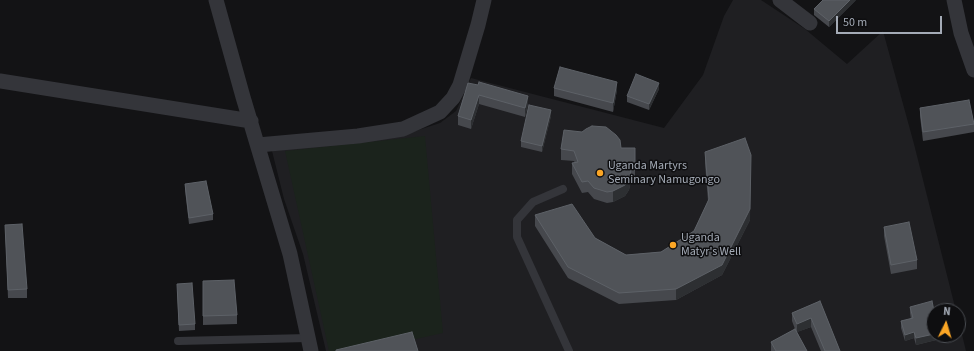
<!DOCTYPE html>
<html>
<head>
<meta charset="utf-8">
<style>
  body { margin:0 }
  #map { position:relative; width:974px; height:351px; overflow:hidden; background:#131315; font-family:"Source Sans 3",sans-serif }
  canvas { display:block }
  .north { position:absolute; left:926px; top:303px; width:40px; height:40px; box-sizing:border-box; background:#0e0e10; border:1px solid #4a4d52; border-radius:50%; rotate:5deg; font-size:11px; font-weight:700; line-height:16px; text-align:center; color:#a4abb6 }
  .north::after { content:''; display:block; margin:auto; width:14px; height:18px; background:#fba625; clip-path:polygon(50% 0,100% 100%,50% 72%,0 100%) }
  .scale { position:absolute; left:836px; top:16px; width:106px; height:18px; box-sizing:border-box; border:2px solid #a4abb6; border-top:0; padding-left:5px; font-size:12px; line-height:14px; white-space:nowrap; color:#a4abb6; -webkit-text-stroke:3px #0e0e10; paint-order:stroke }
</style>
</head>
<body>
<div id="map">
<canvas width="974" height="351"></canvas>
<div class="north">N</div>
<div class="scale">50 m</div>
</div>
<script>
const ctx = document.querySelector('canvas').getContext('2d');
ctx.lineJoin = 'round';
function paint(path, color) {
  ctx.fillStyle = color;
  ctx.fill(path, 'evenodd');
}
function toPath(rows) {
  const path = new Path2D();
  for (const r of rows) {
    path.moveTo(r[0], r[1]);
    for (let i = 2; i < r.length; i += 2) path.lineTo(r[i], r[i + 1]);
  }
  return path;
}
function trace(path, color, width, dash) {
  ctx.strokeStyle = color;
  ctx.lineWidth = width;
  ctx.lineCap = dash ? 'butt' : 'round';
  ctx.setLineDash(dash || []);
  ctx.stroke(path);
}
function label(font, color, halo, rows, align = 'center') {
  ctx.font = font + ' "Source Sans 3",sans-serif';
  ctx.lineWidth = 3;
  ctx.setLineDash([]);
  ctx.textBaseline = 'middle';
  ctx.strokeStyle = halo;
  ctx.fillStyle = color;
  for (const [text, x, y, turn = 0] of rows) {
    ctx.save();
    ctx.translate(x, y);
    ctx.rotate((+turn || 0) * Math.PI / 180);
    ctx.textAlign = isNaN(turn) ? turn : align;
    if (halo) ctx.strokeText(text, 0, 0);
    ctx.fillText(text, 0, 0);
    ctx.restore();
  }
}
const built = toPath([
  [733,0,761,0,805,29,847,64,883,31,914,144,956,311,934,311,934,335,958,335,958,318,966,351,326,351,303,254,284,199,271,147,406,134,440,123,456,111,471,78,664,128,703,75,724,16]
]);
const green = toPath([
  [425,136,443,333,362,351,329,351,285,151]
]);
const service = toPath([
  [563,189,533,202,517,220,517,237,569,351],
  [178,341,308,338]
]);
const minor = toPath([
  [216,0,243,97,290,254,311,351],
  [780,0,810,23],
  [954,0,961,33,974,70],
  [0,81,251,121],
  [258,145,358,136,403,129,440,112,453,98,460,85,478,25,484,0]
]);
const wall = toPath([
  [856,0,829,27,814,15,814,9],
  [468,83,528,104,525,117,479,104,471,129,458,125,458,116],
  [554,88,617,90,613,112,554,96],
  [659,89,649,110,627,102,627,96],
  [920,108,974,124,974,132,923,141,920,116],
  [551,116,542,152,521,147,521,141],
  [621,148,635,170,635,181,631,181,629,190,625,196,613,202,607,203,594,199,588,192,582,193,572,174,572,163,575,163,574,161,561,160,561,149],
  [705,152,750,220,722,275,676,300,619,304,568,278,535,226,535,215,595,238,626,255,661,252,694,231,708,201,705,163],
  [185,184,213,214,213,220,189,224,185,190],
  [5,225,27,289,27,298,8,298],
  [884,227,917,260,917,269,891,274,884,236],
  [203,281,237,315,237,324,203,325],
  [177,290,195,324,195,330,179,331],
  [820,301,840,351,821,351,811,327,797,332,807,351,771,351,771,342,795,329,792,321,792,313],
  [910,307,940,335,940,339,916,345,914,338,905,341,901,328,901,321,911,319,910,313]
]);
const shadedWall = toPath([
  [850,0,856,0,829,27,829,21],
  [617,82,617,90,613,112,613,103],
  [659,83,659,89,649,110,649,104],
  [479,95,479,104,471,129,471,120],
  [528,96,528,104,525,117,525,108],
  [551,110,551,116,542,152,542,146],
  [751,165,750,220,722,275,676,300,676,289],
  [631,170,631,181,629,190,625,196,613,202,613,191],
  [811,318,811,327,797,332,797,324],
  [914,332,914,338,905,341,905,335],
  [934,334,934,335,940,335,940,339,916,345,916,338]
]);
const building = toPath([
  [823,0,850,0,829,21,814,9,823,0],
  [560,67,617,82,613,103,554,88,560,67],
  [636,74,659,83,649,104,627,96,636,74],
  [479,82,528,96,525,108,479,95,471,120,458,116,468,83,478,85,479,82],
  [969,100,974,124,923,132,920,108,969,100],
  [529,105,551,110,542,146,521,141,529,105],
  [592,126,606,127,616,135,620,140,621,148,635,148,635,170,631,170,629,179,625,185,613,191,607,192,594,188,588,181,582,182,572,163,578,162,574,151,561,149,564,130,582,132,586,129,592,126],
  [745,138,751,155,750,209,722,265,676,289,619,293,568,267,535,215,572,204,595,238,626,255,661,252,694,231,709,199,705,152,745,138],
  [206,181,213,214,189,218,185,184,206,181],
  [909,222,917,260,891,265,884,227,909,222],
  [22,224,27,289,8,290,5,225,22,224],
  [234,280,237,315,203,316,203,281,234,280],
  [192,283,195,324,179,325,177,284,192,283],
  [820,301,840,351,825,351,811,318,797,324,792,313,820,301],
  [932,301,934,311,934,334,916,338,914,332,905,335,901,321,913,318,910,307,932,301],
  [795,329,807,351,776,351,771,342,795,329],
  [412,332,418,351,336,351,336,350,412,332]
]);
const markers = [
  [600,173,4,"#fba625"],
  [673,245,4,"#fba625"]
];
const poiNames = [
  ["Uganda Martyrs",608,166],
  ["Seminary Namugongo",608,180],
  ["Uganda",681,238],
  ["Matyr's Well",681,252]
];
paint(built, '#1f1f22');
paint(green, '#1b231c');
trace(service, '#34353a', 8);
trace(minor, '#34353a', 15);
paint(wall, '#46484d');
paint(shadedWall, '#2d2f32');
paint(building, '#505358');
trace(building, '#5d6167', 1);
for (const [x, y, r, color] of markers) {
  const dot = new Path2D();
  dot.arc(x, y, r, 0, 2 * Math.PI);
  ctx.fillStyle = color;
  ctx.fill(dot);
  trace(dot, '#0e0e10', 1.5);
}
label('12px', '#a4abb6', '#0e0e10', poiNames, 'left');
</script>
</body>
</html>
